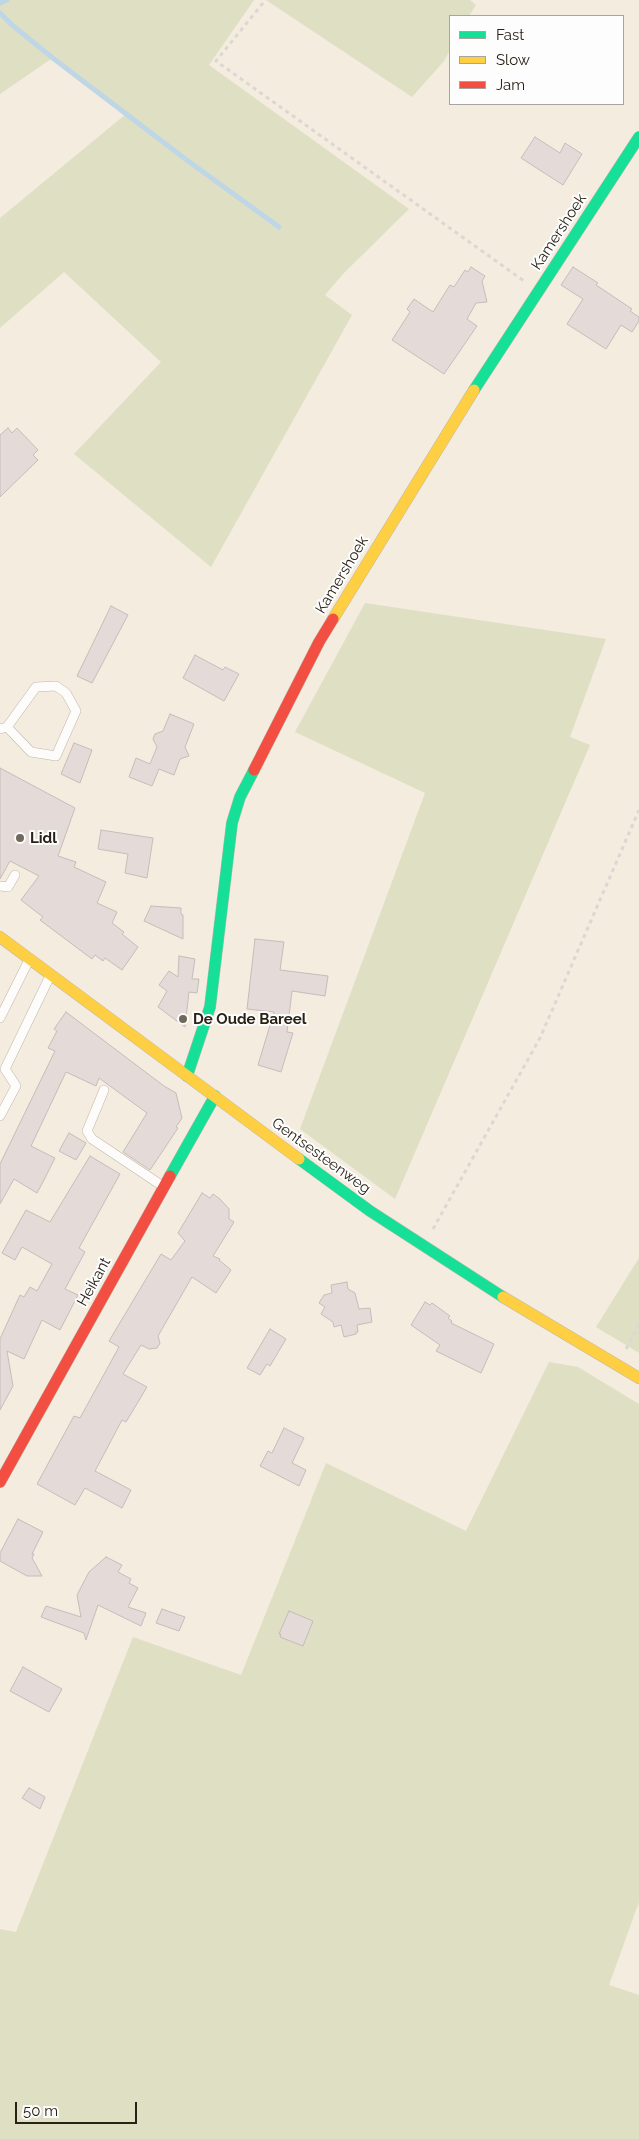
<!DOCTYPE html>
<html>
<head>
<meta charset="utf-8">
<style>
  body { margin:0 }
  #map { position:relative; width:639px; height:2139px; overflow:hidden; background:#f4ecde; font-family:Raleway,sans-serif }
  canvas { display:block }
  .legend { position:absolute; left:449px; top:15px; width:175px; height:90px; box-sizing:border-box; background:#fdfdfd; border:1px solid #a8a5a0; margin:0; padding:6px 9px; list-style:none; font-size:15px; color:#282115 }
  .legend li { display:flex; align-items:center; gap:10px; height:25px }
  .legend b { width:25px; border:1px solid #a8a5a0 }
  .scale { position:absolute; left:15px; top:2102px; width:122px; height:22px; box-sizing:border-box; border:2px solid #282115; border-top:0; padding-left:6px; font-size:15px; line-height:18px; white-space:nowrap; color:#282115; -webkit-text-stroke:4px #fdfdfd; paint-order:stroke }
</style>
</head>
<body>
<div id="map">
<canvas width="639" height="2139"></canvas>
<ul class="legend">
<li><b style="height:6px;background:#16e098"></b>Fast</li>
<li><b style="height:6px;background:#ffcf43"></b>Slow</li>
<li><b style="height:6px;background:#f24e42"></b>Jam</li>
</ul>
<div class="scale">50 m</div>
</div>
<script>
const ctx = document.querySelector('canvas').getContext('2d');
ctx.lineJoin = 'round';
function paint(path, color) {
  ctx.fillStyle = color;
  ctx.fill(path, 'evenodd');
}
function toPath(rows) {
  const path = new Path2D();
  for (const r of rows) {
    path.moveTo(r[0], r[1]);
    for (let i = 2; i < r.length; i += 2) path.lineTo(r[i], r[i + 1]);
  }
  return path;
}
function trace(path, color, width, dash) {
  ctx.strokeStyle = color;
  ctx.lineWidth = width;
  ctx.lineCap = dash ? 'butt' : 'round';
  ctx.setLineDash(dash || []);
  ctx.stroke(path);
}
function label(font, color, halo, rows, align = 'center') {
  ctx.font = font + ' Raleway,sans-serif';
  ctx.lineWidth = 4;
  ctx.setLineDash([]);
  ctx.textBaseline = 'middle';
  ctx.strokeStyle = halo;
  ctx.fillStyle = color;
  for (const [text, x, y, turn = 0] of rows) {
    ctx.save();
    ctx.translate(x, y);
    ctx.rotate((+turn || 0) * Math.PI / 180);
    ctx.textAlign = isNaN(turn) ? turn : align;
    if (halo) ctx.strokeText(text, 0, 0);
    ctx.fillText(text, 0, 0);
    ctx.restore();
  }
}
const green = toPath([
  [0,0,254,0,209,65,409,209,343,274,325,295,352,315,211,567,74,454,161,362,64,272,0,328,0,218,126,114,54,57,0,94],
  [266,0,470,0,476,5,469,16,450,16,450,50,444,61,412,97],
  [365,603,606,639,570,737,590,745,395,1199,300,1129,425,793,295,732],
  [639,1258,639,1353,596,1327],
  [549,1362,578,1367,639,1404,639,1902,609,1985,639,1995,639,2139,0,2139,0,1929,16,1932,133,1637,241,1675,326,1463,466,1531]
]);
const stream = toPath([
  [0,3,7,0],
  [0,13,12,25,54,59,184,158,279,227]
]);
const building = toPath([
  [535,137,560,153,565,143,582,154,563,185,521,158,535,137],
  [471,267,485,276,482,281,487,302,476,303,467,319,477,326,444,374,392,340,410,312,407,309,414,299,433,312,450,285,454,287,465,270,468,272,471,267],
  [573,267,598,283,596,285,632,309,630,311,639,317,639,321,632,332,621,325,606,349,567,324,583,299,561,285,573,267],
  [8,428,12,433,17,428,38,450,33,455,38,460,0,497,0,435,8,428],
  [111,606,128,615,92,683,77,676,111,606],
  [195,655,223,670,225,667,239,674,224,701,183,678,195,655],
  [170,714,194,724,185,747,189,756,180,759,174,775,159,769,152,786,129,777,136,758,150,764,157,747,153,739,155,734,163,731,170,714],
  [74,743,92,750,80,783,61,774,74,743],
  [0,768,75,808,58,856,76,862,74,867,106,882,97,903,117,912,112,923,124,932,122,934,138,947,122,970,105,958,103,961,95,955,92,959,40,920,43,917,21,900,39,876,10,861,0,879,0,768],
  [101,830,153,838,147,878,125,873,128,854,98,849,101,830],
  [151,906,181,908,181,914,183,915,183,939,144,921,151,906],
  [255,939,284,942,280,970,328,976,325,996,292,991,287,1032,293,1033,281,1072,258,1065,274,1012,247,1009,255,939],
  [179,956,195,959,192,979,199,979,197,993,189,992,185,1027,158,1007,167,991,159,985,169,971,178,977,179,956],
  [66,1012,164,1086,176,1093,182,1118,176,1127,178,1128,150,1170,123,1152,147,1113,99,1078,96,1086,66,1072,31,1146,55,1158,44,1180,37,1193,14,1179,0,1204,0,1164,55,1051,48,1048,57,1031,54,1029,66,1012],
  [69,1133,86,1143,76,1160,59,1151,69,1133],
  [90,1156,120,1174,79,1248,85,1252,65,1289,78,1295,60,1330,42,1320,24,1359,7,1351,13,1386,0,1410,0,1339,20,1295,24,1297,30,1287,37,1291,52,1264,22,1247,15,1260,2,1253,26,1210,50,1222,90,1156],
  [202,1193,210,1198,213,1194,220,1199,229,1209,229,1219,234,1222,213,1256,220,1259,219,1260,231,1270,216,1293,192,1277,158,1336,160,1343,157,1348,149,1349,141,1345,123,1374,147,1387,126,1422,122,1420,95,1471,131,1490,122,1508,85,1488,75,1505,37,1484,74,1416,80,1418,119,1347,109,1341,161,1254,171,1260,185,1241,178,1233,202,1193],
  [347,1282,348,1289,355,1293,359,1309,370,1308,372,1322,357,1325,358,1332,356,1332,356,1334,344,1337,341,1325,334,1327,333,1322,321,1314,325,1307,319,1303,324,1295,332,1293,331,1285,347,1282],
  [425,1302,430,1305,432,1303,450,1316,448,1318,452,1321,451,1323,494,1344,481,1373,436,1351,440,1345,411,1325,425,1302],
  [270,1329,286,1339,270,1366,267,1364,260,1375,247,1368,270,1329],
  [284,1428,304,1438,292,1463,306,1470,299,1486,260,1466,268,1451,272,1453,284,1428],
  [18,1519,43,1532,32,1554,34,1554,32,1558,42,1576,27,1576,0,1561,0,1553,18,1519],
  [106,1557,122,1565,118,1572,131,1579,129,1583,138,1588,128,1607,146,1613,141,1626,98,1605,86,1640,84,1633,41,1617,46,1606,81,1617,77,1595,89,1572,106,1557],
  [162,1609,185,1617,179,1631,156,1623,162,1609],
  [289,1611,313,1621,303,1646,280,1637,281,1634,279,1634,289,1611],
  [23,1667,62,1689,49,1712,10,1691,23,1667],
  [29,1788,45,1797,40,1809,22,1798,29,1788]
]);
const path = toPath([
  [263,3,216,61,524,281],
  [433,1229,540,1038,639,810],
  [626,1349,639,1325]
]);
const lane = toPath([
  [0,729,7,727,36,687,56,686,66,693,76,711,56,756,31,752,7,727],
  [0,886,8,887,15,875],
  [0,1018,29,960],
  [104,1090,87,1131,92,1139,164,1187],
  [0,1116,16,1086,5,1069,50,976]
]);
const fast = toPath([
  [474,390,639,137],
  [187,1076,210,1007,232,823,240,797,254,770],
  [299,1159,370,1211,503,1297],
  [170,1176,215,1096]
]);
const slow = toPath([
  [333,619,474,390],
  [0,937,299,1159],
  [503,1297,639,1378]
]);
const jam = toPath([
  [254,770,319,642,333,619],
  [0,1482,170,1176]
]);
const markers = [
  [20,838,5,"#6f685b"],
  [183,1019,5,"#6f685b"]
];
const streetNames = [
  ["Kamershoek",559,232,-57],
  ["Kamershoek",342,575,-59],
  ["Gentsesteenweg",321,1156,36],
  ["Heikant",94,1282,-61]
];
const poiNames = [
  ["Lidl",30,838],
  ["De Oude Bareel",193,1019]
];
paint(green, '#dfdfc4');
trace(stream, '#bed6e6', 5);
paint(building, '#e4dbd9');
trace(building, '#c5bcba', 1);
trace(lane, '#beb7ab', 10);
trace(fast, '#beb7ab', 12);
trace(slow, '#beb7ab', 12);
trace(jam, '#beb7ab', 12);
trace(path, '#dad8d3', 3, [4, 4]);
trace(lane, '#fdfcfa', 9);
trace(fast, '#16e098', 11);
trace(slow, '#ffcf43', 11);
trace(jam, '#f24e42', 11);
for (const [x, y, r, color] of markers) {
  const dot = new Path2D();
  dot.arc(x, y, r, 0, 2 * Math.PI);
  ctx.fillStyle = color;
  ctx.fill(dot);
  trace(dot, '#fdfdfd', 2);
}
label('15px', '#282115', '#fdfdfd', streetNames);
label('bold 15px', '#282115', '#fdfdfd', poiNames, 'left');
</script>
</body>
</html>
